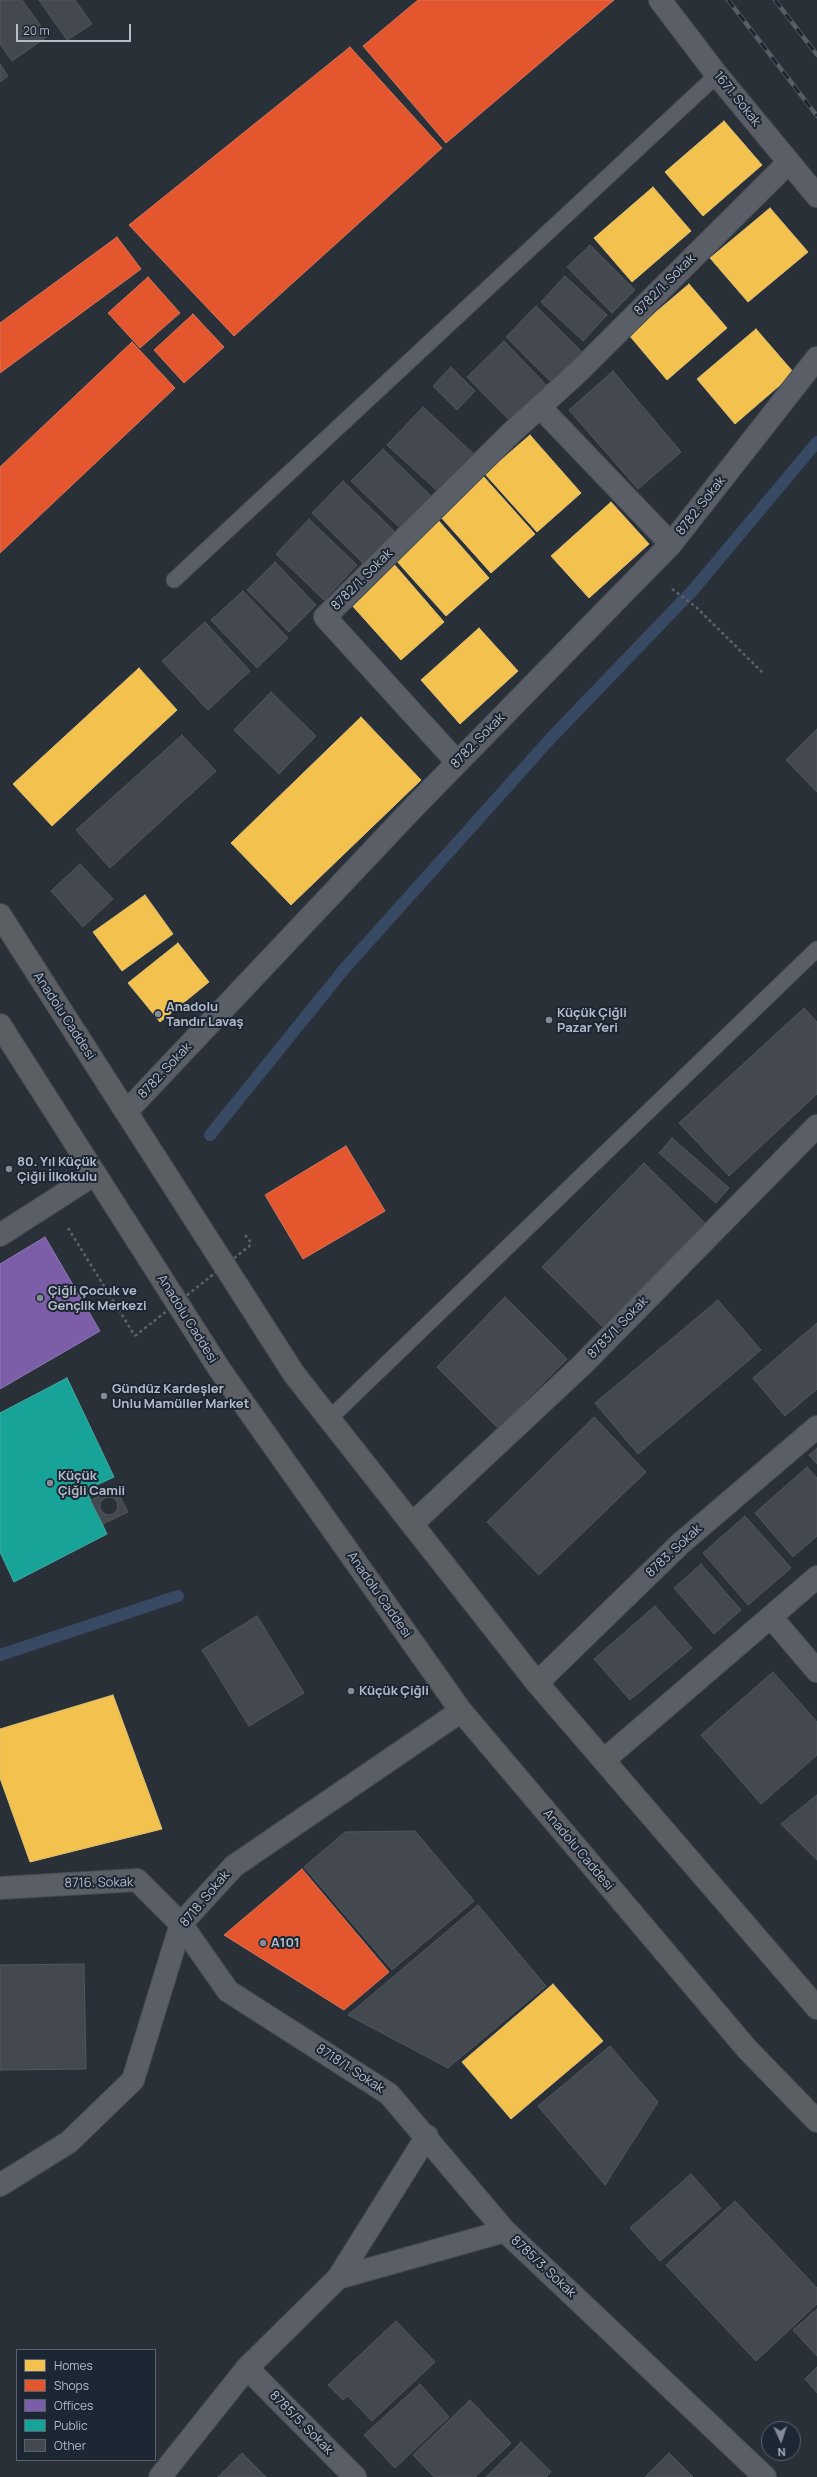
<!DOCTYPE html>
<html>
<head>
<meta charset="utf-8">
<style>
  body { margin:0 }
  #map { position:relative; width:817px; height:2477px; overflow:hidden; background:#2a3038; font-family:Manrope,sans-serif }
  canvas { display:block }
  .legend { position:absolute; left:16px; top:2349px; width:140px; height:112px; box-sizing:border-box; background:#1d2633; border:1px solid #59626f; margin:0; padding:5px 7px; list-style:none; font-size:12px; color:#b4bcc9 }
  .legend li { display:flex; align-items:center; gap:8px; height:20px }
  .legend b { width:20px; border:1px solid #59626f }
  .north { position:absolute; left:761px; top:2421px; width:40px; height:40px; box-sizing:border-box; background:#1d2633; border:1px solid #59626f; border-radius:50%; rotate:177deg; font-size:11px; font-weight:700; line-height:16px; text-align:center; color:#b4bcc9 }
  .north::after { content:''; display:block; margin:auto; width:14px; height:18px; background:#848b96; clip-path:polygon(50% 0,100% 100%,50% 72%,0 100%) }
  .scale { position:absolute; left:16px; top:24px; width:115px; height:18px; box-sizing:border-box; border:2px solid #b4bcc9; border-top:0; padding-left:5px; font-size:12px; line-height:14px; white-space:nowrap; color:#b4bcc9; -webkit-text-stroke:3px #1d2633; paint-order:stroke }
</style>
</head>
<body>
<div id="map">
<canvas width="817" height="2477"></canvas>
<ul class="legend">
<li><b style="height:11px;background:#f2c14e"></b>Homes</li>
<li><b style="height:11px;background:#e4572e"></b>Shops</li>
<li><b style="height:11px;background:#7b5ea7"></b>Offices</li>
<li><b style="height:11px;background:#17a398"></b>Public</li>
<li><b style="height:11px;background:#444950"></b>Other</li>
</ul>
<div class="north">N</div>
<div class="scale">20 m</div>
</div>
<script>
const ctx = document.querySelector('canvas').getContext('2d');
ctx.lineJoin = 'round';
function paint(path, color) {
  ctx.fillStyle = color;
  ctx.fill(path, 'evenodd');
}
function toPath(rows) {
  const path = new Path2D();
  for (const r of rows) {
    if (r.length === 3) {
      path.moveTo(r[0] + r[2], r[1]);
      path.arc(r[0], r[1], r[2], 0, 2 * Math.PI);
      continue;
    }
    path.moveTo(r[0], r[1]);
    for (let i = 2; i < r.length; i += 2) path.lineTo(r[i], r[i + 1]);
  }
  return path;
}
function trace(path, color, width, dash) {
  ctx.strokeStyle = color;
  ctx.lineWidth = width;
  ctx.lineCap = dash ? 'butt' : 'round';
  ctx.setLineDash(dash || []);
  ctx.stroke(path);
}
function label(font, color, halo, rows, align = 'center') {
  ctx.font = font + ' Manrope,sans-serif';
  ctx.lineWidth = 4;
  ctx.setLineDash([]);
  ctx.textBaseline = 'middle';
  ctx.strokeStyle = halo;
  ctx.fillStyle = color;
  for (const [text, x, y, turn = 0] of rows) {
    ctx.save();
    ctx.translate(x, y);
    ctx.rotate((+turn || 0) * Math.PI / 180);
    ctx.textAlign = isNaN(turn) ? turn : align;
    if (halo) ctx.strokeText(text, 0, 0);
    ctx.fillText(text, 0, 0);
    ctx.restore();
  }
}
const homes = toPath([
  [724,121,762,165,703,216,665,172,724,121],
  [653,187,691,231,632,282,594,238,653,187],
  [770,208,808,252,748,302,710,258,770,208],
  [689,284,727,328,667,380,629,335,689,284],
  [756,329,794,373,735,424,697,379,756,329],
  [530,435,581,493,537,532,485,474,530,435],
  [483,476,535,534,491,573,439,515,483,476],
  [611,502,649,544,589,598,551,556,611,502],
  [438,520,489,578,446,616,394,558,438,520],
  [393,563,444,622,401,660,349,602,393,563],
  [479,628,518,671,460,724,421,680,479,628],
  [139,668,177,710,52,826,13,784,139,668],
  [361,717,421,780,291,905,231,843,361,717],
  [145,895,173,934,122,971,93,932,145,895],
  [178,943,209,982,160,1022,128,983,178,943],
  [113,1695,162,1829,30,1862,0,1778,0,1729,113,1695],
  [553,1984,603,2041,511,2119,462,2062,553,1984]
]);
const shops = toPath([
  [418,0,614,0,446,143,363,46,418,0],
  [350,47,442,148,234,336,129,225,350,47],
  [117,237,141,269,0,373,0,323,117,237],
  [148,277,180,313,140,348,108,313,148,277],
  [193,314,224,347,184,383,154,350,193,314],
  [132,342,175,388,0,553,0,467,132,342],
  [346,1146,385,1211,303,1259,265,1195,346,1146],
  [302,1869,389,1972,344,2010,224,1935,302,1869]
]);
const offices = toPath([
  [45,1237,100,1331,0,1389,0,1264,45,1237]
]);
const public = toPath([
  [67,1378,114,1477,86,1490,107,1534,14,1582,0,1552,0,1413,67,1378]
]);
const stream = toPath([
  [210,1135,345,968,551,738,694,589,817,442],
  [0,1655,178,1596]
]);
const building = toPath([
  [0,0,22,0,48,36,12,61,0,44,0,0],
  [39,0,75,0,92,24,67,40,39,0],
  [0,64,8,76,0,82,0,64],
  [590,245,635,290,612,313,567,267,590,245],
  [565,276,607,315,583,341,541,302,565,276],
  [536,306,582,352,551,382,506,337,536,306],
  [504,341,550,389,513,424,467,377,504,341],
  [451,367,475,391,457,410,433,386,451,367],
  [613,371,681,452,638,489,569,410,613,371],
  [423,407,477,457,442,495,387,445,423,407],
  [383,449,433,498,402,530,351,481,383,449],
  [343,481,397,534,366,566,312,513,343,481],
  [309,519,357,565,324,600,276,554,309,519],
  [275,562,316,605,289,632,247,590,275,562],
  [243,591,288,638,257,668,211,620,243,591],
  [205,622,250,671,208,710,162,661,205,622],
  [271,692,316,736,279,774,234,730,271,692],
  [817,729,817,792,786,760,817,729],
  [182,735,216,771,110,868,76,830,182,735],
  [80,864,113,899,83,927,51,891,80,864],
  [804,1008,817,1022,817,1094,729,1176,679,1123,804,1008],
  [672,1138,729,1188,716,1203,659,1153,672,1138],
  [644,1163,712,1230,609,1333,542,1267,644,1163],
  [505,1297,567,1359,498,1428,437,1367,505,1297],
  [718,1300,761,1350,638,1454,595,1403,718,1300],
  [817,1323,817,1389,785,1416,753,1378,817,1323],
  [594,1417,646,1472,539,1575,487,1522,594,1417],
  [817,1448,817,1464,809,1455,817,1448],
  [807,1467,817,1478,817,1536,793,1557,755,1513,807,1467],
  [115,1487,128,1512,103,1524,91,1500,115,1487],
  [109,1506,9],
  [745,1516,791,1568,748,1605,703,1553,745,1516],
  [701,1564,741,1610,714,1634,674,1588,701,1564],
  [655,1606,692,1648,630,1700,594,1659,655,1606],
  [257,1616,304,1693,249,1726,202,1650,257,1616],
  [773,1672,817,1722,817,1755,761,1804,701,1735,773,1672],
  [817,1795,817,1860,781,1824,817,1795],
  [415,1831,474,1901,392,1970,304,1867,345,1832,415,1831],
  [478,1905,546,1986,448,2068,348,2015,478,1905],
  [84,1964,86,2069,0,2070,0,1965,84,1964],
  [610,2046,658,2102,605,2185,538,2106,610,2046],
  [691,2174,721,2208,660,2261,630,2228,691,2174],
  [735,2201,817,2288,817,2304,756,2361,666,2265,735,2201],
  [817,2309,817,2356,793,2330,817,2309],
  [396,2321,435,2362,372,2421,348,2396,343,2400,328,2385,396,2321],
  [817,2367,817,2393,805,2379,817,2367],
  [420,2384,449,2417,395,2468,364,2435,420,2384],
  [470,2400,511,2443,475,2477,434,2477,413,2455,470,2400],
  [521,2442,551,2472,546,2477,486,2477,521,2442],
  [242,2453,266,2477,218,2477,242,2453],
  [669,2453,693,2477,645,2477,669,2453]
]);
const path = toPath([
  [672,589,696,607,762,672],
  [68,1228,135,1336],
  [245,1235,252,1244]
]);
const service = toPath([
  [174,580,717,75],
  [329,1419,817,949]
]);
const minor = toPath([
  [660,0,717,75,817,196],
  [540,407,671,544],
  [457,762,325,617,510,434,577,373,788,163],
  [126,1112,414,807,671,544,817,358],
  [0,1235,95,1174],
  [412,1524,582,1365,817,1126],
  [771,1617,817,1671],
  [537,1683,680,1544,817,1427],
  [604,1760,817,1577],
  [0,1888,137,1880,181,1924,228,1991,389,2094,505,2231],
  [0,2185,69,2142,133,2080,181,1924,234,1866,461,1711],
  [338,2278,427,2136],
  [247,2368,355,2477],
  [160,2477,247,2368,338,2278,505,2231,765,2477]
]);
const trunk = toPath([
  [0,915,294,1374,537,1683,817,2008],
  [0,1025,220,1370,461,1711,747,2049,817,2121]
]);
const rail = toPath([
  [728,0,817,116],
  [775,0,817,55]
]);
const pathBridge = toPath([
  [135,1336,252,1244]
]);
const markers = [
  [158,1014,4,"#848b96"],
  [549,1020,4,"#848b96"],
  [9,1169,4,"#848b96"],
  [40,1298,4,"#848b96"],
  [104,1396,4,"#848b96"],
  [50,1483,4,"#848b96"],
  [351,1691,4,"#848b96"],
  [263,1943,4,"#848b96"]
];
const streetNames = [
  ["1671. Sokak",737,99,51],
  ["8782/1. Sokak",665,285,-45],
  ["8782. Sokak",701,506,-52],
  ["8782/1. Sokak",362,580,-45],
  ["8782. Sokak",478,741,-46],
  ["Anadolu Caddesi",64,1016,57],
  ["8782. Sokak",165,1071,-47],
  ["Anadolu Caddesi",187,1319,58],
  ["8783/1. Sokak",618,1328,-46],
  ["8783. Sokak",674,1551,-43],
  ["Anadolu Caddesi",379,1595,55],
  ["Anadolu Caddesi",578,1850,50],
  ["8716. Sokak",99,1883,-1],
  ["8718. Sokak",205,1899,-50],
  ["8718/1. Sokak",350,2069,33],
  ["8785/3. Sokak",543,2267,43],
  ["8785/5. Sokak",301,2423,45]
];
const poiNames = [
  ["Anadolu",166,1007],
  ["Tandır Lavaş",166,1022],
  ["Küçük Çiğli",557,1013],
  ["Pazar Yeri",557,1028],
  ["80. Yıl Küçük",17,1162],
  ["Çiğli İlkokulu",17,1177],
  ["Çiğli Çocuk ve",48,1291],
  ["Gençlik Merkezi",48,1306],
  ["Gündüz Kardeşler",112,1389],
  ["Unlu Mamüller Market",112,1404],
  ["Küçük",58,1476],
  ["Çiğli Camii",58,1491],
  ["Küçük Çiğli",359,1691],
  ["A101",271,1943]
];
paint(homes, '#f2c14e');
trace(homes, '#dfc073', 1);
paint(shops, '#e4572e');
trace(shops, '#d6755c', 1);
paint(offices, '#7b5ea7');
trace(offices, '#8c7ab1', 1);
paint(public, '#17a398');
trace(public, '#46aaa7', 1);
trace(stream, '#384963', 12);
paint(building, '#444950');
trace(building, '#52575f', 1);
trace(service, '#484c53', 17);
trace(minor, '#484c53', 24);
trace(trunk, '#474c53', 24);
trace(path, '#5d636a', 2.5, [3, 3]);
trace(service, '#5a5e66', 15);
trace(minor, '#5a5e66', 22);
trace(trunk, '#5b5f64', 22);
trace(rail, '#595d64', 4.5);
trace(rail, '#1d2633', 3, [9]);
trace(pathBridge, '#5d636a', 2.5, [3, 3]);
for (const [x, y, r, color] of markers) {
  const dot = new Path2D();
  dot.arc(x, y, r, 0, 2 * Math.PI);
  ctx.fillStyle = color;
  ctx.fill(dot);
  trace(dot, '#1d2633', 1.5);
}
label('13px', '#b4bcc9', '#1d2633', streetNames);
label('bold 13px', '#b4bcc9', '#1d2633', poiNames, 'left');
</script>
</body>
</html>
